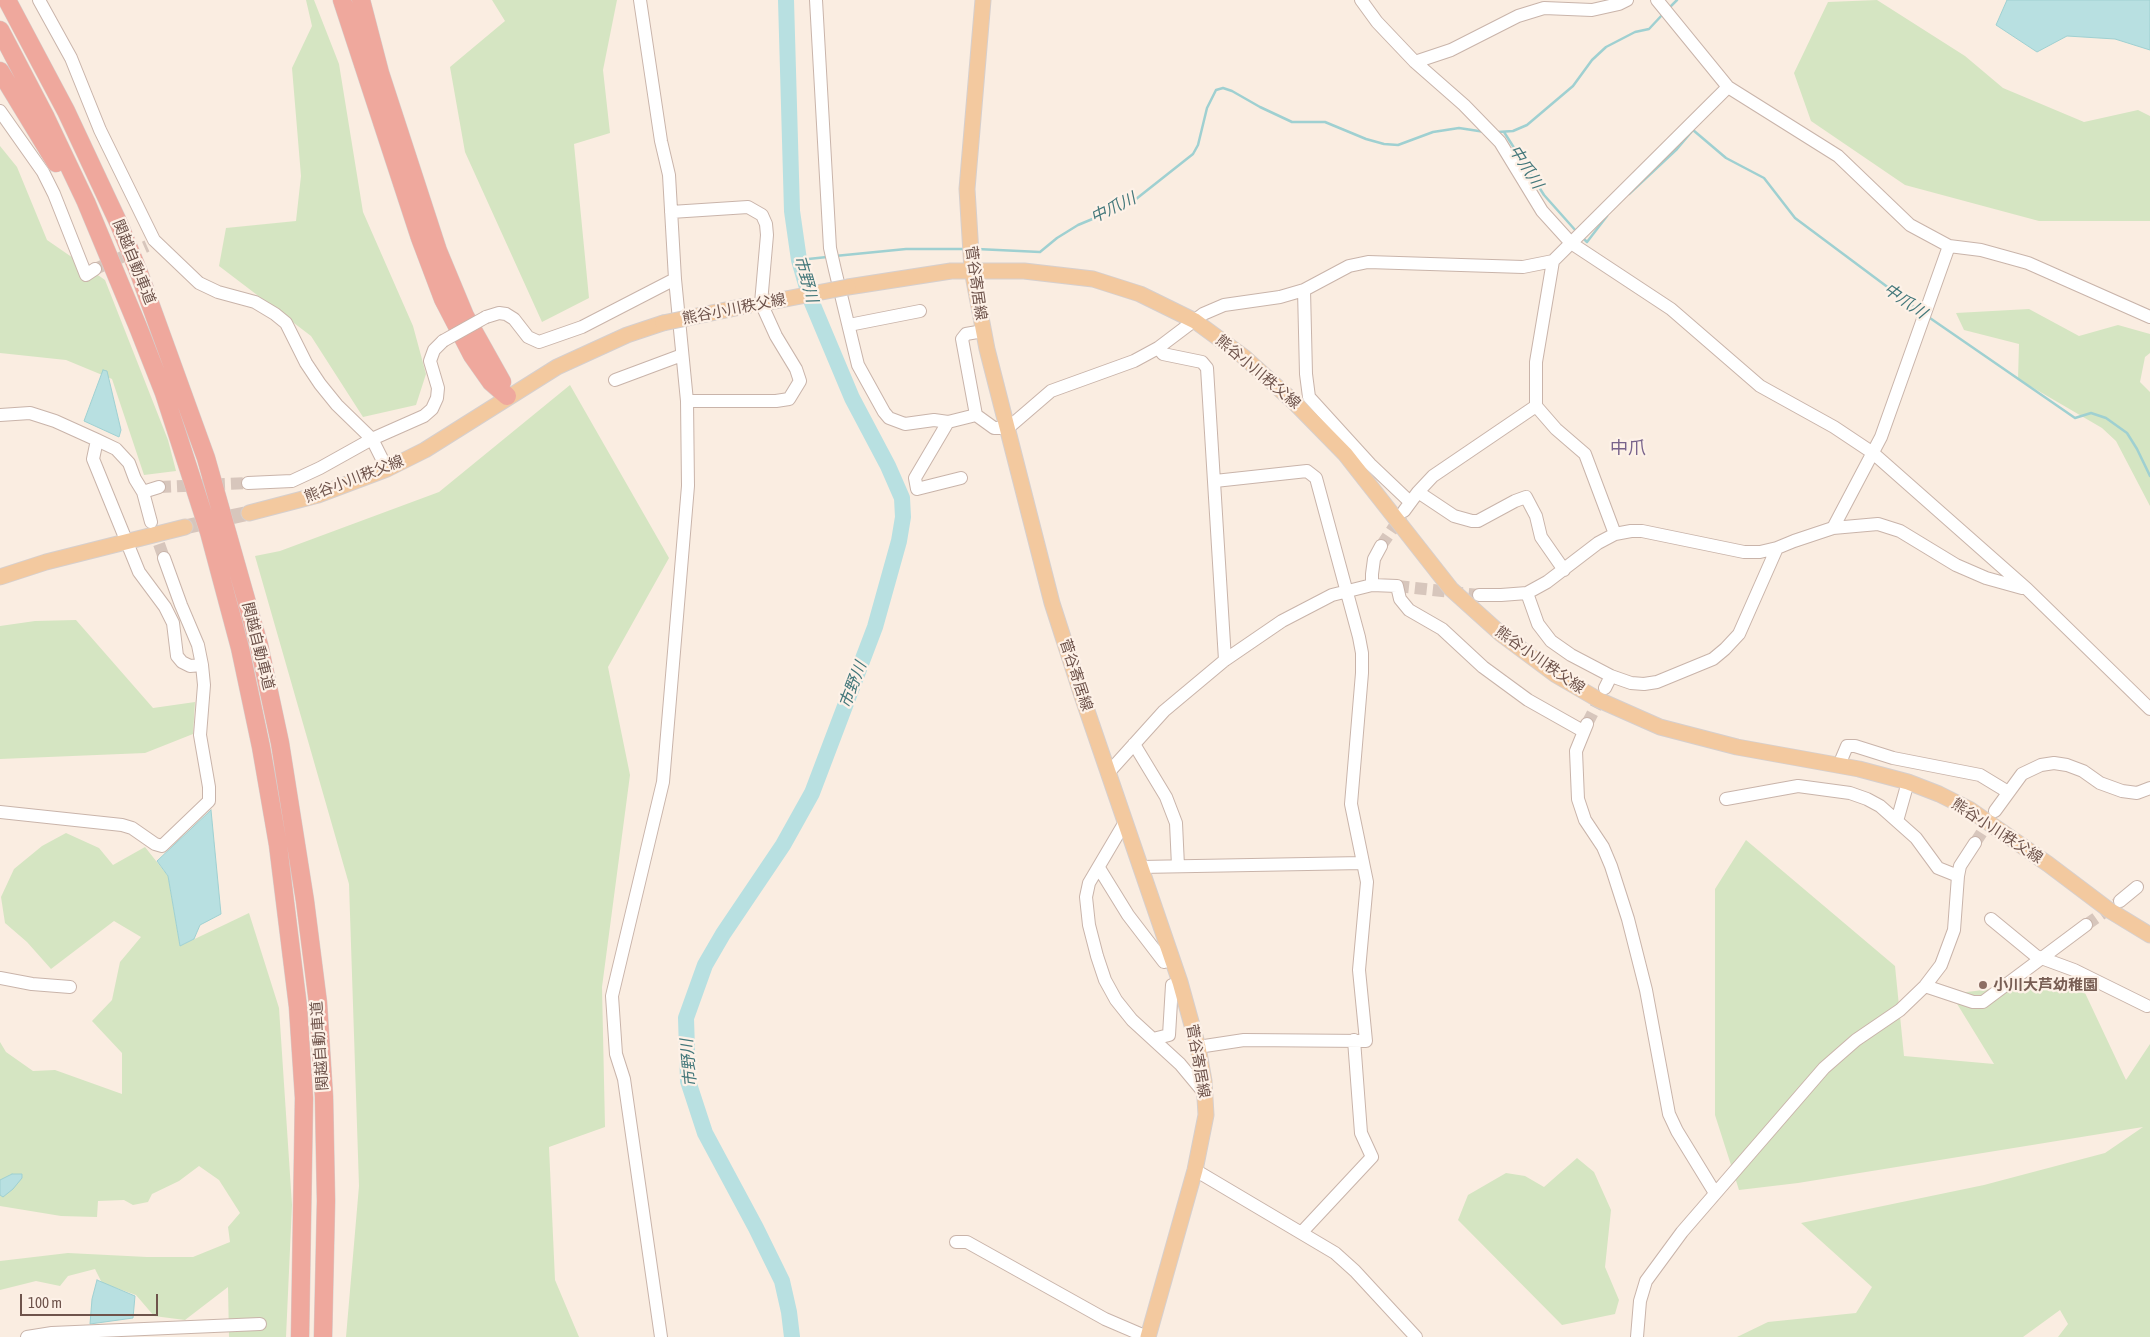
<!DOCTYPE html>
<html>
<head>
<meta charset="utf-8">
<style>
  body { margin:0 }
  #map { position:relative; width:2150px; height:1337px; overflow:hidden; background:#faede1; font-family:"Asap Condensed",sans-serif }
  canvas { display:block }
  .scale { position:absolute; left:20px; top:1294px; width:138px; height:22px; box-sizing:border-box; border:2px solid #6e534b; border-top:0; padding-left:6px; font-size:15px; line-height:18px; white-space:nowrap; color:#6e534b; -webkit-text-stroke:4px #fdf1e7; paint-order:stroke }
</style>
</head>
<body>
<div id="map">
<canvas width="2150" height="1337"></canvas>
<div class="scale">100 m</div>
</div>
<script>
const ctx = document.querySelector('canvas').getContext('2d');
ctx.lineJoin = 'round';
function paint(path, color) {
  ctx.fillStyle = color;
  ctx.fill(path, 'evenodd');
}
function toPath(rows) {
  const path = new Path2D();
  for (const r of rows) {
    path.moveTo(r[0], r[1]);
    for (let i = 2; i < r.length; i += 2) path.lineTo(r[i], r[i + 1]);
  }
  return path;
}
function trace(path, color, width, dash) {
  ctx.strokeStyle = color;
  ctx.lineWidth = width;
  ctx.lineCap = dash ? 'butt' : 'round';
  ctx.setLineDash(dash || []);
  ctx.stroke(path);
}
function label(font, color, halo, rows, align = 'center') {
  ctx.font = font + ' "Asap Condensed","Noto Sans JP",sans-serif';
  ctx.lineWidth = 4.5;
  ctx.setLineDash([]);
  ctx.textBaseline = 'middle';
  ctx.strokeStyle = halo;
  ctx.fillStyle = color;
  for (const [text, x, y, turn = 0] of rows) {
    ctx.save();
    ctx.translate(x, y);
    ctx.rotate((+turn || 0) * Math.PI / 180);
    ctx.textAlign = isNaN(turn) ? turn : align;
    if (halo) ctx.strokeText(text, 0, 0);
    ctx.fillText(text, 0, 0);
    ctx.restore();
  }
}
const green = toPath([
  [306,0,314,0,339,64,363,212,413,326,426,374,416,405,363,417,311,336,219,266,226,228,296,221,301,176,292,68,312,26],
  [492,0,617,0,603,70,610,133,574,144,589,298,542,322,465,152,450,67,505,21],
  [1877,0,1965,56,2003,88,2084,122,2138,110,2150,116,2150,221,2039,221,1905,185,1811,121,1794,73,1828,2],
  [0,146,17,167,47,240,105,280,168,440,176,471,144,475,112,379,66,360,0,353],
  [2029,309,2079,336,2118,325,2150,334,2150,353,2145,357,2140,382,2150,392,2150,506,2116,441,2102,428,2018,379,2019,344,1964,330,1956,313],
  [570,385,669,558,608,667,630,775,602,987,605,1127,549,1147,555,1280,579,1337,346,1337,359,1186,349,884,255,556,280,551,439,492],
  [76,620,153,708,195,702,193,734,145,753,0,759,0,626,35,621],
  [66,833,99,848,113,865,145,847,168,876,180,946,249,913,279,1008,292,1205,286,1337,229,1337,228,1287,185,1320,154,1316,136,1295,102,1283,95,1269,68,1276,60,1286,36,1281,0,1290,0,1261,68,1253,147,1257,193,1257,230,1242,228,1227,240,1213,219,1180,199,1166,179,1181,152,1194,148,1202,133,1205,124,1200,98,1201,97,1217,61,1216,0,1206,0,1042,6,1052,33,1071,55,1070,122,1094,122,1053,92,1021,112,1000,120,962,141,937,114,921,51,969,27,942,5,923,1,897,14,869,42,846],
  [1746,840,1895,966,1904,1056,1994,1064,1951,994,2078,978,2126,1080,2150,1044,2150,1337,2058,1337,2068,1324,2060,1310,2023,1337,1737,1337,1768,1322,1856,1313,1872,1287,1801,1223,1984,1185,2105,1153,2143,1127,1798,1183,1739,1190,1715,1115,1715,889],
  [1577,1158,1594,1172,1611,1210,1605,1267,1619,1300,1615,1314,1562,1325,1458,1220,1468,1195,1506,1173,1525,1176,1544,1187]
]);
const water = toPath([
  [2007,0,2150,0,2150,50,2115,39,2067,36,2037,52,1996,25,2007,0],
  [103,370,107,371,121,430,119,437,84,421,103,370],
  [211,810,221,914,200,925,194,939,180,946,168,876,157,861,211,810],
  [12,1174,22,1174,22,1178,13,1189,3,1197,0,1195,0,1180,12,1174],
  [97,1280,135,1296,133,1318,90,1324,92,1299,97,1280]
]);
const stream = toPath([
  [1668,9,1677,0],
  [1498,132,1513,131,1527,125,1573,86,1592,60,1606,47,1635,32,1649,29,1663,14],
  [1504,132,1544,195,1576,231],
  [1629,194,1677,149,1693,130,1726,158,1764,178,1795,218,1921,312],
  [1582,237,1587,242,1607,216],
  [977,249,1040,252,1057,238,1078,225,1131,203,1193,154,1198,145,1207,108,1216,90,1223,88,1232,91,1260,107,1292,122,1325,122,1366,139,1384,144,1398,145,1433,132,1459,128,1485,132],
  [835,256,906,249,967,249],
  [799,260,827,257],
  [1927,316,2075,418,2091,413,2106,418,2127,433,2137,449,2150,476]
]);
const river = toPath([
  [786,0,792,211,799,260,810,298,852,398,888,466,902,498,903,517,899,541,875,627,812,793,783,845,723,934,705,965,686,1018,688,1081,705,1133,756,1228,782,1281,789,1312,792,1337]
]);
const minorTunnel = toPath([
  [95,269,147,246],
  [159,487,248,483],
  [153,527,164,558],
  [1381,546,1402,515],
  [1397,586,1479,595],
  [1587,724,1603,693],
  [1975,843,1993,815],
  [2086,925,2116,904]
]);
const majorTunnel = toPath([
  [185,527,249,513]
]);
const minor = toPath([
  [39,0,71,58,100,130,154,240,199,283,218,292,255,302,275,314,286,323,306,363,320,384,337,405,372,439,387,469],
  [640,0,661,141,669,175,675,279,687,401,688,486,663,782,612,996,616,1054,624,1079,661,1337],
  [816,0,830,248,835,270,858,365,884,412,889,418,905,424,934,420,948,422,976,415,994,428,1008,428,1051,391,1134,361,1158,348,1203,314,1224,305,1280,297,1304,290,1349,266,1368,262,1523,267,1553,261,1728,87],
  [1361,0,1377,22,1415,62,1464,105,1500,142,1542,211,1571,243,1671,309,1760,386,1834,427,1873,453,2027,589,2150,709],
  [1657,0,1728,87,1838,156,1910,225,1949,246,1981,250,2028,263,2150,317],
  [1415,62,1451,50,1518,16,1544,8,1592,10,1619,4,1627,0],
  [0,111,43,172,54,194,86,275,95,269],
  [671,212,748,207,762,215,766,224,767,235,761,303,776,336,796,369,800,381,789,399,776,401,687,401],
  [1553,261,1536,362,1536,406,1556,429,1585,454,1615,534],
  [1304,290,1306,374,1309,397,1370,464,1410,502],
  [486,317,499,313,506,314,514,319,528,337,539,342,582,327,675,279],
  [849,325,920,311],
  [1158,348,1163,354,1202,362,1207,368,1225,660],
  [615,380,682,355],
  [0,415,30,413,55,421,97,440,116,449,129,463,135,479,143,492,159,487],
  [976,415,962,339,966,334,983,331],
  [948,422,915,478,917,489,961,478],
  [97,440,93,459,139,572,165,607,173,623,177,656,182,662,190,666,202,665],
  [248,483,292,481,320,468,372,439,424,416,432,409,437,398,438,388,430,361,434,350,443,341],
  [143,492,151,522],
  [1418,492,1454,516,1472,521,1478,521,1515,501,1526,497,1536,516,1541,537,1564,570],
  [1404,511,1418,492,1433,476,1536,406],
  [1833,528,1881,437,1949,246],
  [1372,585,1372,574,1374,559,1381,546],
  [1527,593,1538,624,1551,641,1571,655,1611,676,1631,683,1644,684,1657,682,1713,659,1725,649,1739,634,1777,548],
  [1479,595,1501,595,1527,593,1547,582,1598,543,1615,534,1631,531,1642,531,1744,552,1760,552,1777,548,1794,541,1833,528,1878,524,1900,531,1956,565,1986,578,2022,588],
  [1605,688,1611,676],
  [1587,724,1576,751,1578,799,1585,820,1603,847,1611,866,1628,919,1646,990,1669,1114,1677,1131,1715,1193],
  [1134,744,1166,797,1176,823,1178,866],
  [1839,765,1847,746,1855,746,1893,758,1980,775,2008,792],
  [1109,772,1164,711,1225,660,1282,621,1332,595,1372,585,1397,586,1400,599,1409,610,1442,629,1483,667,1528,700,1583,731],
  [1726,799,1798,786,1850,793,1867,799,1880,806,1916,838,1938,868,1958,876],
  [1995,811,2022,774,2041,765,2054,763,2067,765,2083,771,2100,783,2122,791,2137,793,2150,788],
  [0,812,122,825,132,828,155,844,162,846,209,801,209,787,200,735,204,685,202,665,198,645,181,605,164,558],
  [1897,821,1908,782],
  [1125,822,1089,883,1086,897,1089,925,1097,956,1105,980,1116,1000,1132,1020,1180,1064,1205,1094],
  [1140,867,1363,863],
  [1099,868,1128,915,1164,962,1172,960],
  [2120,901,2137,887],
  [1991,919,2036,956,2074,970,2147,1006],
  [0,978,32,984,70,987],
  [1925,986,1973,1002,1983,1002,2086,925],
  [1153,1039,1169,1035,1172,985,1180,982],
  [1198,1047,1244,1040,1366,1041,1359,970,1367,882,1351,804,1362,673,1362,653,1359,637,1316,478,1307,471,1215,481],
  [1195,1170,1335,1253,1355,1271,1416,1337],
  [1302,1232,1372,1157,1361,1133,1354,1040],
  [956,1242,967,1242,1105,1319,1147,1337],
  [27,1337,52,1333,260,1324],
  [1637,1337,1640,1301,1646,1281,1682,1232,1824,1068,1856,1040,1900,1010,1925,986,1941,965,1954,930,1958,876,1960,866,1975,843]
]);
const major = toPath([
  [983,0,967,189,972,270,987,349,1052,603,1082,696,1180,982,1198,1047,1204,1081,1206,1115,1195,1170,1148,1337],
  [848,287,951,271,1024,271,1093,279,1140,294,1195,321,1244,357,1295,403,1345,454,1451,589,1501,634,1556,675,1599,700,1660,727,1737,747,1859,769,1908,782,1939,794,1969,809,2048,864,2109,910,2150,935],
  [249,513,318,495,387,469,425,450,557,367,627,335,663,323],
  [0,577,46,562,185,527]
]);
const highway = toPath([
  [7,0,66,111,119,224,139,273,206,458,259,645,280,743,305,901,318,1003,324,1097,326,1201,323,1337],
  [342,0,420,238,443,299,472,355,491,382,507,396],
  [361,0,380,73,438,251,465,316,502,382],
  [0,30,46,118,86,202,138,327,164,393,187,464,209,532,240,648,261,747,278,845,298,1007,304,1098,300,1337],
  [0,71,56,163]
]);
const minorBridge = toPath([
  [443,341,486,317]
]);
const majorBridge = toPath([
  [770,302,848,287],
  [663,323,750,305]
]);
const markers = [
  [1983,985,5,"#8d6e63"]
];
const streetNames = [
  ["関越自動車道",134,262,68],
  ["菅谷寄居線",976,283,82],
  ["熊谷小川秩父線",734,309,-11],
  ["熊谷小川秩父線",1258,372,40],
  ["熊谷小川秩父線",354,479,-21],
  ["関越自動車道",258,646,76],
  ["熊谷小川秩父線",1540,660,35],
  ["菅谷寄居線",1076,675,72],
  ["熊谷小川秩父線",1997,831,33],
  ["関越自動車道",320,1046,-94],
  ["菅谷寄居線",1198,1061,80]
];
const educationNames = [
  ["小川大芦幼稚園",1993,985]
];
const waterNames = [
  ["中爪川",1526,167,57],
  ["中爪川",1113,208,-26],
  ["市野川",806,279,74],
  ["中爪川",1905,301,35],
  ["市野川",853,685,-69],
  ["市野川",689,1063,-95]
];
const quarterNames = [
  ["中爪",1628,448]
];
paint(green, '#d5e5c2');
paint(water, '#b8e0e1');
trace(water, '#9fd0d1', 1);
trace(stream, '#9fd0d1', 2.5);
trace(river, '#b8e0e1', 16);
trace(minorTunnel, '#d7c6bc', 12, [12, 6]);
trace(majorTunnel, '#d7c6bc', 15, [15, 8]);
trace(minor, '#c9b4aa', 14);
trace(major, '#d6cfcd', 17);
trace(highway, '#d6cfcd', 19);
trace(minor, '#fff', 12);
trace(major, '#f3c99f', 15);
trace(highway, '#efa89d', 18);
trace(minorBridge, '#c9b4aa', 14, []);
trace(majorBridge, '#d6cfcd', 17, []);
trace(minorBridge, '#fff', 12);
trace(majorBridge, '#f3c99f', 15);
for (const [x, y, r, color] of markers) {
  const dot = new Path2D();
  dot.arc(x, y, r, 0, 2 * Math.PI);
  ctx.fillStyle = color;
  ctx.fill(dot);
  trace(dot, '#fdf1e7', 2);
}
label('15px', '#6e534b', '#fdf1e7', streetNames);
label('bold 15px', '#785e54', '#fdf1e7', educationNames, 'left');
label('italic 16px', '#43777a', '#fdf1e7', waterNames);
label('18px', '#78638b', '#fdf1e7', quarterNames);
</script>
</body>
</html>
